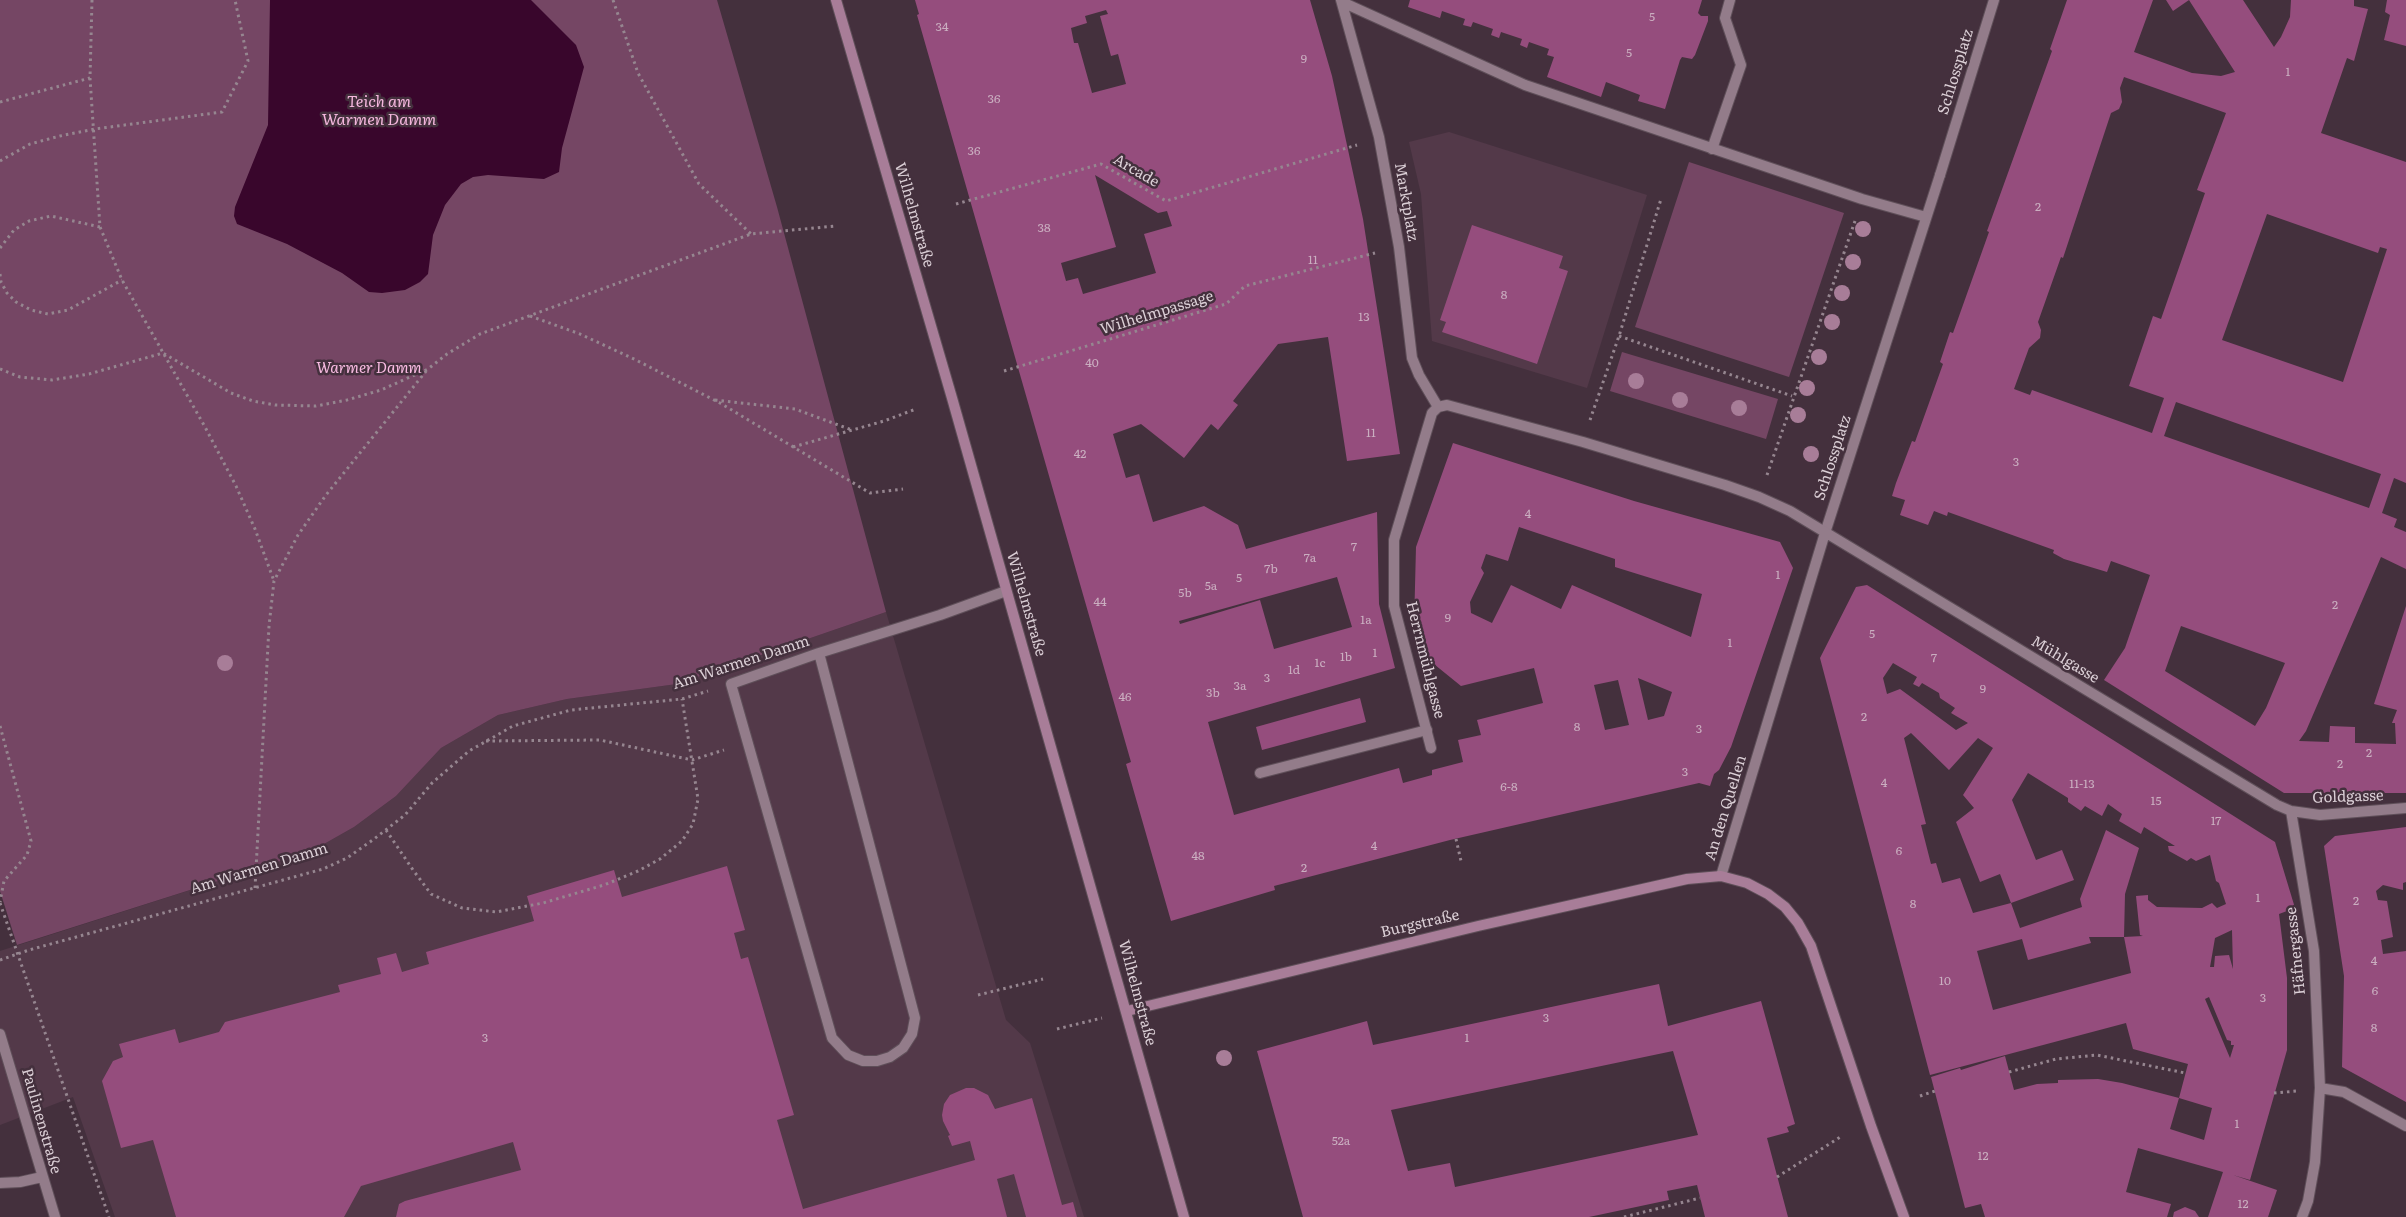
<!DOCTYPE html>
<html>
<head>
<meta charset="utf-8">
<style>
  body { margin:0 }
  canvas { display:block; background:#44303d }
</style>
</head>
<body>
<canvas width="2406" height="1217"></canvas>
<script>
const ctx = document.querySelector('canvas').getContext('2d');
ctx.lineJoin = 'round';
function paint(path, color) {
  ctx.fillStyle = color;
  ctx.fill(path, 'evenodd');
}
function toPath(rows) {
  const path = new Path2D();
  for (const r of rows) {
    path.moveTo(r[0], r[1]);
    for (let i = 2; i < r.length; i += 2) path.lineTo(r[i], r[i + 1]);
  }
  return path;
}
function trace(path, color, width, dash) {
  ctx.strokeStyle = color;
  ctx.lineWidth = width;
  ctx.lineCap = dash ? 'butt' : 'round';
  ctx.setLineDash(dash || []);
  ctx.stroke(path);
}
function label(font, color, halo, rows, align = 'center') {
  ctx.font = font + ' Literata,serif';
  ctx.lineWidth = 5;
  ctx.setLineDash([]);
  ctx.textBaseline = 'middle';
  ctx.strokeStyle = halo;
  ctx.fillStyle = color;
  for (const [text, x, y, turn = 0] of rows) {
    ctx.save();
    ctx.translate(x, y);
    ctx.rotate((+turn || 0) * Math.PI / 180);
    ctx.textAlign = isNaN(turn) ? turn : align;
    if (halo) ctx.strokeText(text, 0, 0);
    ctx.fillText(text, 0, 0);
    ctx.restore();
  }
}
const built = toPath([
  [1449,132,1647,195,1587,388,1432,341,1421,194,1409,142],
  [886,612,1006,1020,1030,1043,1084,1217,115,1217,73,1097,0,1125,0,951,275,863,324,844,354,827,396,796,441,748,498,715,567,699,677,684]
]);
const green = toPath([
  [0,0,717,0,777,207,886,612,677,684,567,699,498,715,441,748,396,796,354,827,324,844,275,863,17,945,0,891],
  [1689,162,1844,213,1789,377,1635,327],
  [1622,352,1778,399,1766,439,1610,391]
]);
const water = toPath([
  [270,0,531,0,576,45,584,67,562,148,559,172,544,179,488,175,473,177,461,184,445,205,433,235,428,274,420,282,405,290,382,293,369,292,342,273,287,244,237,224,234,216,235,207,268,125]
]);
const building = toPath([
  [915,0,1310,0,1332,76,1363,219,1400,454,1347,461,1328,337,1278,344,1233,401,1238,405,1218,430,1211,424,1184,458,1141,424,1113,434,1126,478,1139,474,1153,522,1204,506,1238,525,1246,549,1377,512,1379,604,1395,668,1208,722,1234,815,1399,768,1403,783,1432,775,1432,770,1463,762,1458,740,1481,735,1477,720,1543,703,1534,668,1461,686,1424,656,1417,644,1414,626,1416,547,1453,443,1634,501,1780,542,1793,568,1731,747,1719,770,1714,774,1710,786,1699,783,1450,840,1274,886,1275,890,1171,921,1126,764,1131,762,917,15,919,14],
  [1106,10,1108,14,1100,16,1111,56,1118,54,1126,84,1092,93,1078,43,1074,43,1071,28,1087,23,1085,16],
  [1095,175,1158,213,1167,211,1172,226,1144,234,1156,273,1083,294,1078,278,1066,281,1061,263,1116,247],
  [1519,527,1615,559,1615,567,1702,594,1691,637,1572,585,1561,609,1511,585,1492,623,1471,613,1470,602,1484,573,1481,568,1486,554,1508,561],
  [1337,577,1352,627,1274,649,1260,600,1180,624,1179,621],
  [1638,678,1672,692,1664,716,1648,720],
  [1618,680,1629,725,1605,730,1594,685],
  [1410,0,1702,0,1698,13,1701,16,1708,16,1708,21,1695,55,1692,59,1682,57,1680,60,1665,109,1638,101,1640,95,1606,82,1601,97,1547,77,1554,57,1547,55,1549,49,1529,42,1527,48,1520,45,1522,39,1501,32,1499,38,1491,35,1493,29,1473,22,1471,27,1463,25,1465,19,1442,11,1440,18,1408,7],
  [2067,0,2153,0,2134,52,2192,73,2221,76,2235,72,2189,0,2173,11,2166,0,2243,0,2274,47,2281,37,2290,17,2291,0,2354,0,2354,6,2368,9,2354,61,2347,58,2321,133,2406,162,2406,483,2394,478,2382,513,2397,519,2394,527,2406,532,2406,569,2381,557,2306,731,2299,741,2329,742,2330,726,2355,727,2355,743,2396,744,2395,723,2392,723,2397,710,2374,704,2406,606,2406,793,2284,793,2104,680,2125,648,2150,575,2111,561,2107,572,2064,559,2053,553,2054,550,1948,512,1947,516,1934,511,1928,525,1900,515,1905,500,1892,496,1896,483,1912,441,1915,442,1943,364,1940,362,1950,332,1953,333,1989,232,1987,231,2052,51,2050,49],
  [2124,77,2226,113,2197,190,2205,193,2161,319,2153,316,2129,386,2164,398,2152,433,2032,390,2030,395,2014,389,2029,348,2040,338,2041,330,2038,322,2061,257,2063,258,2111,113,2119,109,2122,102,2120,88],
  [2267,214,2378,253,2380,247,2387,249,2343,382,2222,340],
  [2176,402,2381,474,2369,508,2164,436],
  [2181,626,2285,663,2266,708,2255,726,2165,671],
  [2387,0,2406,0,2406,46,2384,40,2390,15,2385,12],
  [1472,225,1563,256,1559,268,1568,271,1537,364,1442,332,1446,322,1440,320],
  [1867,585,2275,842,2295,908,2279,914,2287,978,2287,1050,2250,1180,2233,1175,2277,1190,2268,1217,2208,1217,2223,1172,2138,1148,2126,1192,2171,1204,2167,1217,1985,1217,1981,1204,1965,1208,1931,1077,1960,1068,1961,1070,2005,1056,2014,1090,2037,1084,2058,1083,2058,1080,2098,1079,2122,1083,2179,1098,2170,1129,2204,1140,2212,1108,2179,1098,2188,1064,2133,1049,2126,1023,1930,1075,1820,658,1856,587],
  [1893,663,1917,677,1913,684,1919,687,1922,683,1939,693,1940,698,1955,708,1951,713,1968,723,1956,730,1900,689,1887,694,1883,678],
  [1911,733,1949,770,1978,738,1993,748,1963,795,1974,808,1956,822,1980,882,2000,874,2011,903,1973,913,1960,878,1942,883,1936,863,1931,864,1921,825,1926,824,1904,738],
  [2028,773,2068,798,2068,802,2081,811,2085,806,2102,816,2108,804,2122,814,2119,821,2141,834,2144,827,2175,846,2168,846,2169,851,2187,861,2191,858,2196,861,2210,855,2216,881,2219,883,2226,904,2217,908,2212,903,2202,908,2157,907,2148,900,2148,895,2136,896,2140,935,2143,936,2124,937,2125,894,2139,848,2106,830,2080,899,2082,907,2020,928,2011,903,2074,880,2062,850,2036,860,2012,800],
  [2232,930,2233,969,2229,955,2215,956,2214,967,2210,967,2215,938],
  [2089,937,2124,937,2131,973,1993,1010,1977,951,2022,939,2028,960,2091,943],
  [2209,997,2227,1040,2231,1041,2231,1045,2234,1045,2230,1058,2205,999],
  [1360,698,1366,722,1262,750,1256,727],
  [2406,827,2406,882,2403,883,2403,890,2383,885,2376,891,2378,900,2387,901,2393,937,2381,940,2383,954,2406,951,2406,1102,2342,1067,2344,976,2324,846,2335,836],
  [727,866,745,930,734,933,741,959,748,957,794,1115,777,1120,803,1209,975,1160,970,1141,952,1146,948,1136,950,1135,943,1121,942,1115,944,1104,950,1095,966,1088,974,1088,988,1095,995,1109,1032,1098,1062,1205,1073,1202,1077,1217,1026,1217,1014,1174,997,1179,1007,1217,396,1217,399,1204,405,1201,521,1170,513,1142,361,1186,344,1217,176,1217,153,1140,121,1148,102,1081,113,1061,123,1057,119,1044,175,1029,179,1043,219,1032,225,1022,340,992,338,985,381,974,377,958,396,953,402,972,429,964,426,952,534,921,527,896,614,870,622,897],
  [1659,984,1668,1026,1761,1001,1795,1124,1787,1127,1789,1132,1767,1138,1788,1217,1705,1217,1697,1185,1667,1191,1669,1200,1589,1217,1303,1217,1257,1051,1367,1021,1373,1045],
  [1673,1051,1698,1135,1455,1187,1450,1163,1408,1171,1391,1110],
  [2185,1207,2195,1211,2199,1217,2173,1217,2174,1212]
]);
const path = toPath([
  [92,0,90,78,100,227,122,280,205,427,236,486,255,529,274,581],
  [613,0,638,73,699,184,751,234],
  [0,102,90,78],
  [0,161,30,144,60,136,95,129,222,112,248,61,235,0],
  [956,204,1101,164,1166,201,1357,145],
  [0,248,14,230,29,221,51,216,100,227],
  [0,274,1,282,7,293,16,302,31,310,48,314,68,310,122,280],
  [530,316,580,334,636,360,720,403,870,493,903,489],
  [1619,336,1792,396],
  [0,369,20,377,52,380,89,374,163,353,231,393,253,401,275,405,316,406,347,400,381,390,428,369,447,354,480,334,751,234,835,226],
  [1004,371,1226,304,1245,286,1375,253],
  [715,400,795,409,852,430],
  [1590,420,1619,336,1661,199],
  [793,447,884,421,916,409],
  [1767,475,1855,221],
  [0,726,31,841,27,855,4,881,0,902],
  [486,741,600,740,692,760,724,750],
  [386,830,413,870,431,894,462,908,496,912,543,903,604,885,638,871,660,859,682,841,693,824,698,799,682,699],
  [1456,839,1461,861],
  [255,888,269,626,274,581,298,535,326,495,427,370],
  [0,903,109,1217],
  [0,960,29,950,323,869,347,858,374,839,405,815,432,783,469,751,513,726,571,710,682,699,708,691],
  [978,995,1043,979],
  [1057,1029,1102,1018],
  [2009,1072,2056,1059,2097,1055,2185,1073],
  [2274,1093,2297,1091],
  [1920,1096,1935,1091],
  [1777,1177,1842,1136],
  [1624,1217,1700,1198]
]);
const lane = toPath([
  [1825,533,1940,175],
  [819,653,915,1018,912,1034,903,1048,890,1057,877,1061,863,1061,848,1055,832,1038,731,684,819,653,940,615,1006,591],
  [1260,773,1427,730]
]);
const street = toPath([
  [1341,0,1379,137,1399,247,1412,358,1419,375,1438,407],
  [1342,2,1525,85,1862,199,1926,217],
  [1712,149,1741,65,1725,18,1730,0],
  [1940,175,1994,0],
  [1438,407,1447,405,1583,442,1725,485,1759,497,1790,511,2277,805,2291,811,2320,815,2406,808],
  [1431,748,1394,606,1394,540,1432,413,1438,407],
  [2291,811,2314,951,2320,1088,2315,1162,2308,1201,2302,1217],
  [1721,876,1825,533],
  [0,1034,55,1217],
  [2320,1088,2344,1092,2406,1126],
  [0,1183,20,1182,42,1177]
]);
const secondary = toPath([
  [836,0,952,398,1184,1217],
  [1127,1011,1478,926,1687,879,1721,876,1747,883,1768,894,1785,907,1798,923,1811,946,1871,1126,1904,1217]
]);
const trees = [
  [1863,229],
  [1853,262],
  [1842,293],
  [1832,322],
  [1819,357],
  [1636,381],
  [1807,388],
  [1680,400],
  [1739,408],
  [1798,415],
  [1811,454],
  [225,663],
  [1224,1058]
];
const numberNames = [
  ["5",1652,17],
  ["34",942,27],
  ["5",1629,53],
  ["9",1304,59],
  ["1",2288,72],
  ["36",994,99],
  ["36",974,151],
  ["2",2038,207],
  ["38",1044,228],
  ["11",1313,260],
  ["8",1504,295],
  ["13",1364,317],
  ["40",1092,363],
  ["11",1371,433],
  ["42",1080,454],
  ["3",2016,462],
  ["4",1528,514],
  ["7",1354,547],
  ["7a",1310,558],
  ["7b",1271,569],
  ["1",1778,575],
  ["5",1239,578],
  ["5a",1211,586],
  ["5b",1185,593],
  ["44",1100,602],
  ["2",2335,605],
  ["9",1448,618],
  ["1a",1366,620],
  ["5",1872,634],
  ["1",1730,643],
  ["1",1375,653],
  ["1b",1346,657],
  ["7",1934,658],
  ["1c",1320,663],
  ["1d",1294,670],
  ["3",1267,678],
  ["3a",1240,686],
  ["9",1983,689],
  ["3b",1213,693],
  ["46",1125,697],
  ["2",1864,717],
  ["8",1577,727],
  ["3",1699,729],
  ["2",2369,753],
  ["2",2340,764],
  ["3",1685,772],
  ["4",1884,783],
  ["11-13",2082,784],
  ["6-8",1509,787],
  ["15",2156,801],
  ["17",2216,821],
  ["4",1374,846],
  ["6",1899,851],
  ["48",1198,856],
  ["2",1304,868],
  ["1",2258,898],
  ["2",2356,901],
  ["8",1913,904],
  ["4",2374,961],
  ["10",1945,981],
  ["6",2375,991],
  ["3",2263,998],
  ["3",1546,1018],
  ["8",2374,1028],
  ["3",485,1038],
  ["1",1467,1038],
  ["1",2237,1124],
  ["52a",1341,1141],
  ["12",1983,1156],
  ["12",2243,1204]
];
const streetNames = [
  ["Schlossplatz",1956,72,-73],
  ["Arcade",1136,171,30],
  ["Marktplatz",1406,202,80],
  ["Wilhelmstraße",914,215,74],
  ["Wilhelmpassage",1157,313,-17],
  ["Schlossplatz",1833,458,-72],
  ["Wilhelmstraße",1026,604,74],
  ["Herrnmühlgasse",1425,660,76],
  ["Mühlgasse",2065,660,31],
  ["Am Warmen Damm",741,663,-18],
  ["Goldgasse",2348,797,-2],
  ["An den Quellen",1726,808,-73],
  ["Am Warmen Damm",259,869,-17],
  ["Burgstraße",1420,924,-13],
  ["Häfnergasse",2296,951,-96],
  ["Wilhelmstraße",1137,993,75],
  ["Paulinenstraße",41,1121,74]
];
const parkNames = [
  ["Warmer Damm",369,369]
];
const waterNames = [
  ["Teich am",379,102],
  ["Warmen Damm",379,120]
];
paint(built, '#533949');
paint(green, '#754664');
paint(water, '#39062c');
paint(building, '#954d7d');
trace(lane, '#5f4f59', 12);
trace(street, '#5f4f59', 12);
trace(secondary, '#5f4f59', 12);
trace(path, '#968690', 3, [2.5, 4]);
trace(lane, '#937c8a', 10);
trace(street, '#937c8a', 10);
trace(secondary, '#a87d98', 10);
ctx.fillStyle = '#a87d98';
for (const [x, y] of trees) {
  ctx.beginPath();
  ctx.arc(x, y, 8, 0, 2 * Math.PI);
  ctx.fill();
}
label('12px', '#caaec0', null, numberNames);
label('15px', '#dbcfd6', '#44303d', streetNames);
label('italic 15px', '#fabce3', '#44303d', parkNames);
label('italic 16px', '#f5b7de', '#44303d', waterNames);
</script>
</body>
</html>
